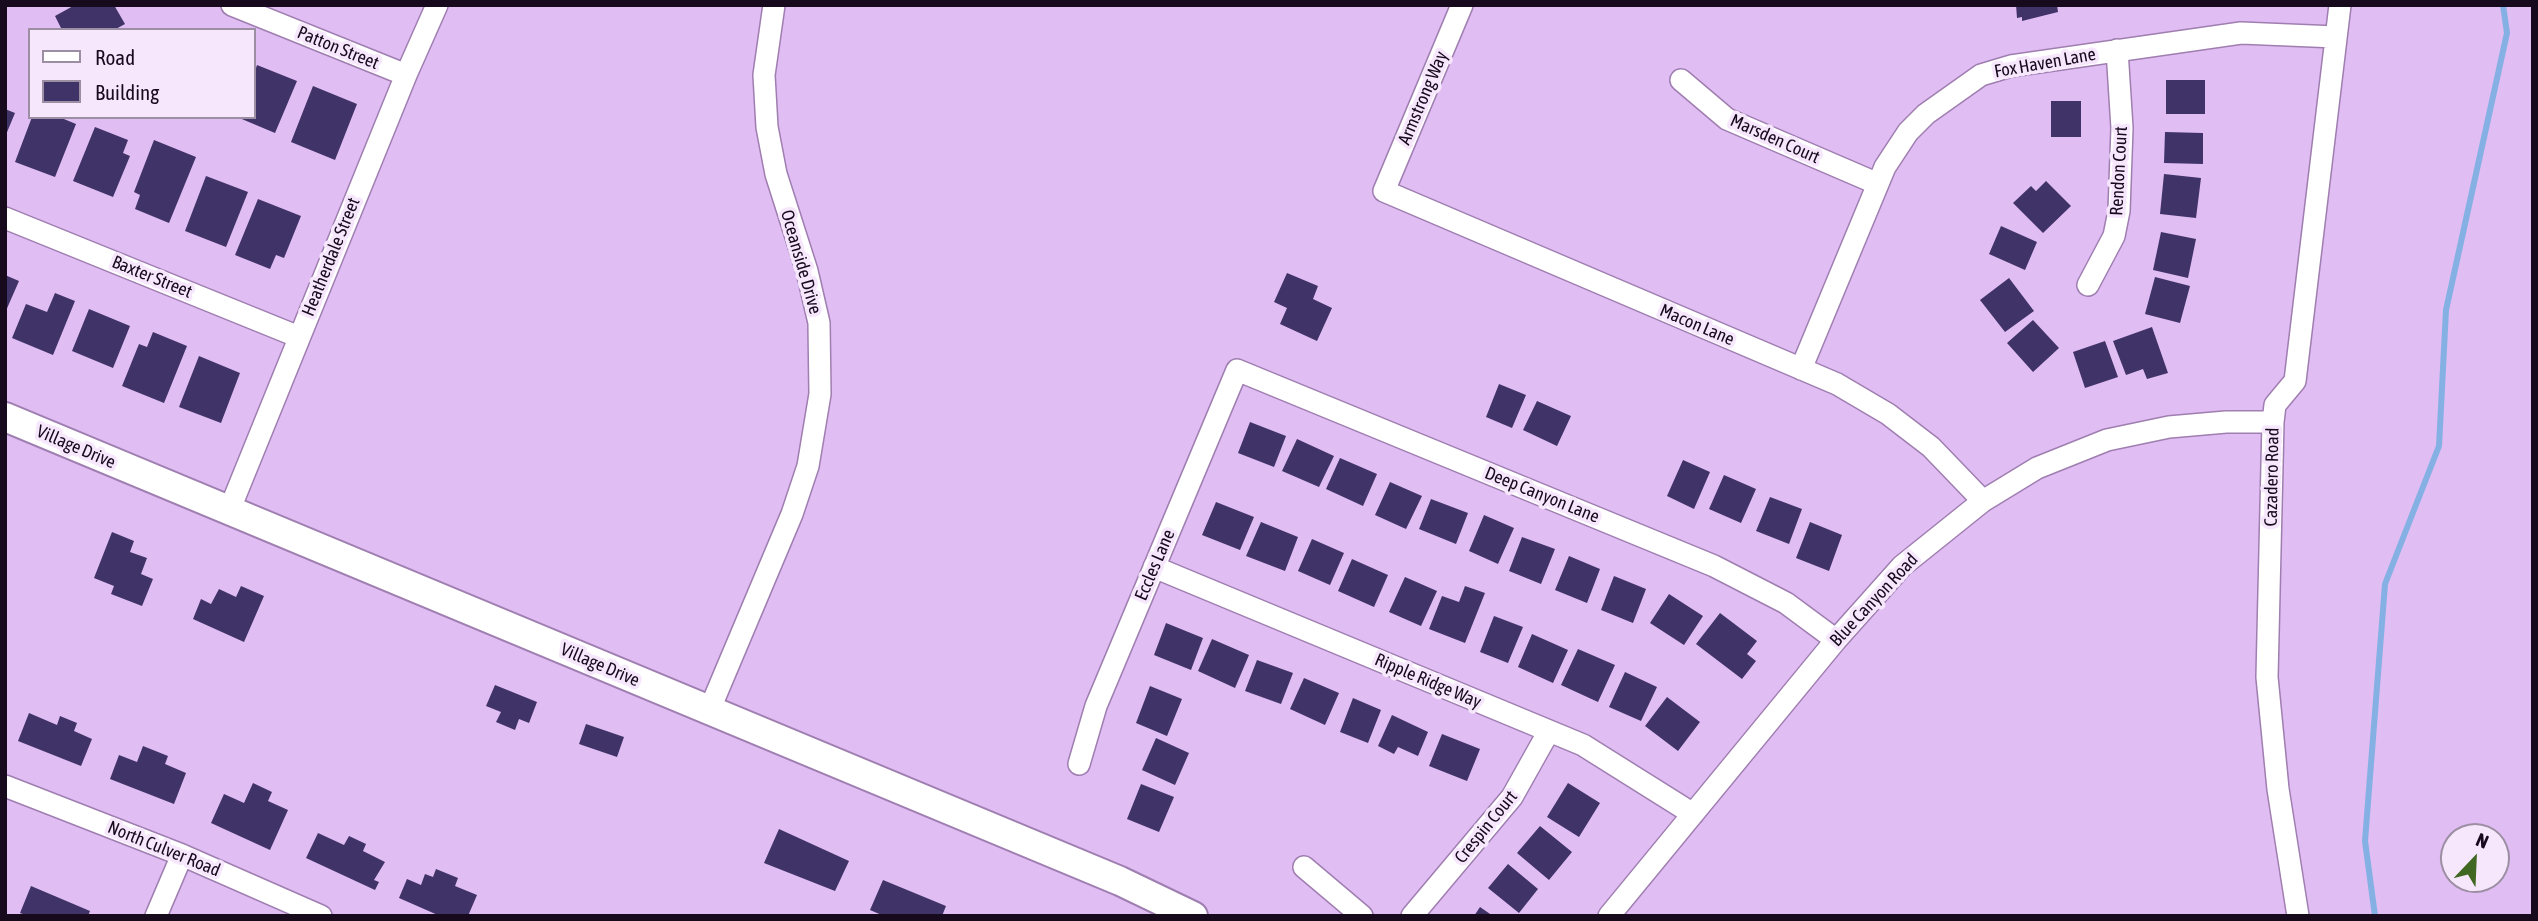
<!DOCTYPE html>
<html>
<head>
<meta charset="utf-8">
<style>
  body { margin:0 }
  #map { position:relative; width:2538px; height:921px; overflow:hidden; background:#e0bdf3; font-family:"Asap Condensed",sans-serif }
  canvas { display:block }
  .frame { position:absolute; inset:0; border:7px solid #170a1d; pointer-events:none }
  .legend { position:absolute; left:28px; top:28px; width:228px; height:91px; box-sizing:border-box; background:#f6e7fd; border:2px solid #9d8fa3; margin:0; padding:9px 12px; list-style:none; font-size:21px; color:#170a1d }
  .legend li { display:flex; align-items:center; gap:14px; height:35px }
  .legend b { width:35px; border:2px solid #9d8fa3 }
  .north { position:absolute; left:2440px; top:823px; width:70px; height:70px; box-sizing:border-box; background:#f6e7fd; border:2px solid #9d8fa3; border-radius:50%; rotate:23deg; font-size:19px; font-weight:700; line-height:28px; text-align:center; color:#170a1d }
  .north::after { content:''; display:block; margin:auto; width:24px; height:32px; background:#416823; clip-path:polygon(50% 0,100% 100%,50% 72%,0 100%) }
</style>
</head>
<body>
<div id="map">
<canvas width="2538" height="921"></canvas>
<div class="frame"></div>
<ul class="legend">
<li><b style="height:9px;background:#fff"></b>Road</li>
<li><b style="height:19px;background:#403367"></b>Building</li>
</ul>
<div class="north">N</div>
</div>
<script>
const ctx = document.querySelector('canvas').getContext('2d');
ctx.lineJoin = 'round';
function toPath(rows) {
  const path = new Path2D();
  for (const r of rows) {
    path.moveTo(r[0], r[1]);
    for (let i = 2; i < r.length; i += 2) path.lineTo(r[i], r[i + 1]);
  }
  return path;
}
function trace(path, color, width, dash) {
  ctx.strokeStyle = color;
  ctx.lineWidth = width;
  ctx.lineCap = dash ? 'butt' : 'round';
  ctx.setLineDash(dash || []);
  ctx.stroke(path);
}
function paint(path, color) {
  ctx.fillStyle = color;
  ctx.fill(path, 'evenodd');
}
function label(font, color, halo, rows, align = 'center') {
  ctx.font = font + ' "Asap Condensed",sans-serif';
  ctx.lineWidth = 7;
  ctx.setLineDash([]);
  ctx.textBaseline = 'middle';
  ctx.strokeStyle = halo;
  ctx.fillStyle = color;
  for (const [text, x, y, turn = 0] of rows) {
    ctx.save();
    ctx.translate(x, y);
    ctx.rotate((+turn || 0) * Math.PI / 180);
    ctx.textAlign = isNaN(turn) ? turn : align;
    if (halo) ctx.strokeText(text, 0, 0);
    ctx.fillText(text, 0, 0);
    ctx.restore();
  }
}
const stream = toPath([
  [2375,916,2365,841,2385,584,2439,446,2446,310,2507,33,2503,5]
]);
const building = toPath([
  [75,5,114,5,125,24,114,30,62,30,55,16],
  [2016,5,2057,5,2058,12,2022,21,2022,17,2017,18],
  [257,65,297,81,275,133,237,117,254,117,254,74],
  [2166,80,2205,80,2205,114,2166,114],
  [313,86,357,104,335,160,291,142],
  [2051,101,2081,101,2081,137,2051,137],
  [5,109,15,113,5,137],
  [32,117,59,117,76,124,55,177,15,162],
  [95,127,128,140,123,153,130,156,113,197,73,181],
  [2165,132,2203,133,2203,164,2164,163],
  [154,140,196,157,169,223,135,209,140,195,134,192],
  [2164,174,2201,178,2196,218,2160,214],
  [206,176,248,192,226,247,185,231],
  [2046,181,2071,206,2043,233,2013,203,2031,186,2036,191],
  [258,199,301,216,284,258,276,255,270,269,235,255],
  [2001,226,2037,242,2025,270,1989,254],
  [2161,232,2196,239,2188,278,2153,270],
  [1287,273,1318,286,1313,299,1332,308,1317,341,1280,324,1287,308,1274,302],
  [5,275,19,281,5,313],
  [2155,277,2190,286,2180,323,2145,314],
  [2009,278,2034,311,2005,332,1980,300],
  [55,293,75,301,53,355,12,338,26,304,47,312],
  [89,309,130,326,113,368,72,351],
  [2033,320,2059,348,2033,372,2007,343],
  [2152,327,2168,373,2147,379,2143,369,2126,375,2113,341],
  [153,332,187,346,164,403,122,386,139,344,147,347],
  [2105,341,2118,377,2085,388,2073,352],
  [199,356,240,373,221,423,179,407],
  [1499,384,1526,395,1512,428,1486,417],
  [1537,401,1571,416,1557,446,1523,430],
  [1250,422,1286,436,1274,467,1238,453],
  [1297,439,1334,456,1319,487,1282,471],
  [1340,458,1377,474,1363,506,1326,489],
  [1683,460,1710,472,1694,509,1667,496],
  [1724,475,1756,489,1741,523,1709,509],
  [1390,482,1422,496,1406,529,1375,515],
  [1770,497,1802,509,1789,544,1756,531],
  [1431,499,1468,513,1456,544,1419,529],
  [1216,502,1254,517,1240,550,1202,535],
  [1484,515,1514,528,1498,564,1469,551],
  [1261,522,1298,537,1285,571,1246,556],
  [1810,522,1842,535,1829,571,1796,558],
  [112,532,134,541,130,552,147,558,141,574,153,579,142,606,111,594,114,586,94,578],
  [1522,537,1555,549,1541,584,1509,571],
  [1312,539,1344,553,1330,585,1298,571],
  [1569,556,1600,569,1587,603,1555,590],
  [1352,559,1388,575,1374,607,1338,591],
  [1614,576,1646,589,1633,623,1601,610],
  [1405,577,1437,591,1421,626,1389,612],
  [241,586,264,596,244,642,193,619,201,599,211,604,219,589,236,597],
  [1465,586,1485,593,1465,643,1429,629,1442,596,1459,602],
  [1669,594,1703,616,1684,645,1650,623],
  [1720,613,1757,641,1747,654,1756,661,1742,679,1696,644],
  [1494,616,1523,627,1508,663,1480,652],
  [1166,623,1203,638,1191,670,1154,655],
  [1532,634,1568,650,1553,683,1518,667],
  [1212,639,1249,655,1235,688,1198,671],
  [1578,649,1615,665,1598,702,1561,685],
  [1257,660,1293,673,1281,704,1245,691],
  [1625,672,1657,687,1641,721,1609,707],
  [1304,678,1339,693,1325,725,1290,709],
  [495,685,537,702,529,723,519,719,515,730,496,722,501,712,486,706],
  [1150,686,1182,699,1167,736,1136,723],
  [1667,697,1700,722,1678,751,1645,726],
  [1353,698,1381,710,1368,743,1340,732],
  [29,713,57,725,60,716,77,723,74,731,92,739,81,766,18,741],
  [1392,715,1428,732,1418,756,1398,747,1394,754,1378,746],
  [586,724,624,737,617,757,579,744],
  [1442,734,1480,749,1467,781,1429,766],
  [1156,738,1189,753,1175,785,1142,770],
  [143,746,168,756,165,764,186,773,174,804,110,779,119,755,137,762],
  [253,783,272,792,268,801,288,810,270,850,211,823,224,794,244,803],
  [1568,783,1600,803,1579,837,1547,817],
  [1141,784,1174,797,1159,832,1127,819],
  [1540,826,1572,852,1549,880,1517,853],
  [779,829,849,861,835,891,764,863],
  [318,833,344,845,349,836,366,844,363,851,385,862,374,880,379,882,375,890,306,858],
  [1508,864,1538,889,1519,913,1488,888],
  [436,869,458,878,455,886,477,895,468,916,440,916,399,898,407,879,421,885,425,874,433,877],
  [883,880,946,906,942,916,884,916,870,910],
  [31,886,90,911,88,916,28,916,20,913],
  [1480,907,1493,916,1474,916]
]);
const street = toPath([
  [232,5,406,75],
  [1462,5,1384,191,1837,384,1888,414,1931,447,1983,501],
  [1681,80,1727,119,1878,184],
  [5,218,299,337],
  [2088,285,2114,236,2119,211,2122,128,2117,50],
  [1801,369,1885,167,1908,132,1926,114,1981,75,2011,66,2241,33,2336,37],
  [229,511,406,75,437,5],
  [1154,567,1583,745,1693,814],
  [709,711,792,514,808,466,820,394,819,323,807,271,776,174,767,127,764,75,774,5],
  [1079,764,1096,706,1237,370,1714,566,1786,603,1836,640],
  [5,786,182,855,321,916],
  [1304,867,1362,916],
  [156,916,182,855],
  [1412,916,1512,797,1549,731],
  [1609,916,1836,640,1902,566,1983,501,2037,468,2107,440,2169,427,2226,422,2273,422],
  [2298,916,2278,789,2267,677,2273,422,2275,405,2295,381,2340,5]
]);
const secondary = toPath([
  [5,417,1120,881,1193,916]
]);
const streetNames = [
  ["Patton Street",338,48,22],
  ["Fox Haven Lane",2045,63,-10],
  ["Armstrong Way",1423,98,-67],
  ["Marsden Court",1775,139,24],
  ["Rendon Court",2119,171,-87],
  ["Heatherdale Street",331,257,-68],
  ["Oceanside Drive",801,262,74],
  ["Baxter Street",152,277,22],
  ["Macon Lane",1697,325,23],
  ["Village Drive",76,447,23],
  ["Cazadero Road",2272,477,-89],
  ["Deep Canyon Lane",1542,495,22],
  ["Eccles Lane",1155,565,-67],
  ["Blue Canyon Road",1874,600,-47],
  ["Village Drive",600,665,23],
  ["Ripple Ridge Way",1428,681,23],
  ["Crespin Court",1486,827,-51],
  ["North Culver Road",164,849,22]
];
trace(stream, '#85b0e3', 6);
paint(building, '#403367');
trace(street, '#9f7eb0', 24);
trace(secondary, '#9f7eb0', 32);
trace(street, '#fff', 21);
trace(secondary, '#fff', 28);
label('18px', '#170a1d', '#f6e7fd', streetNames);
</script>
</body>
</html>
